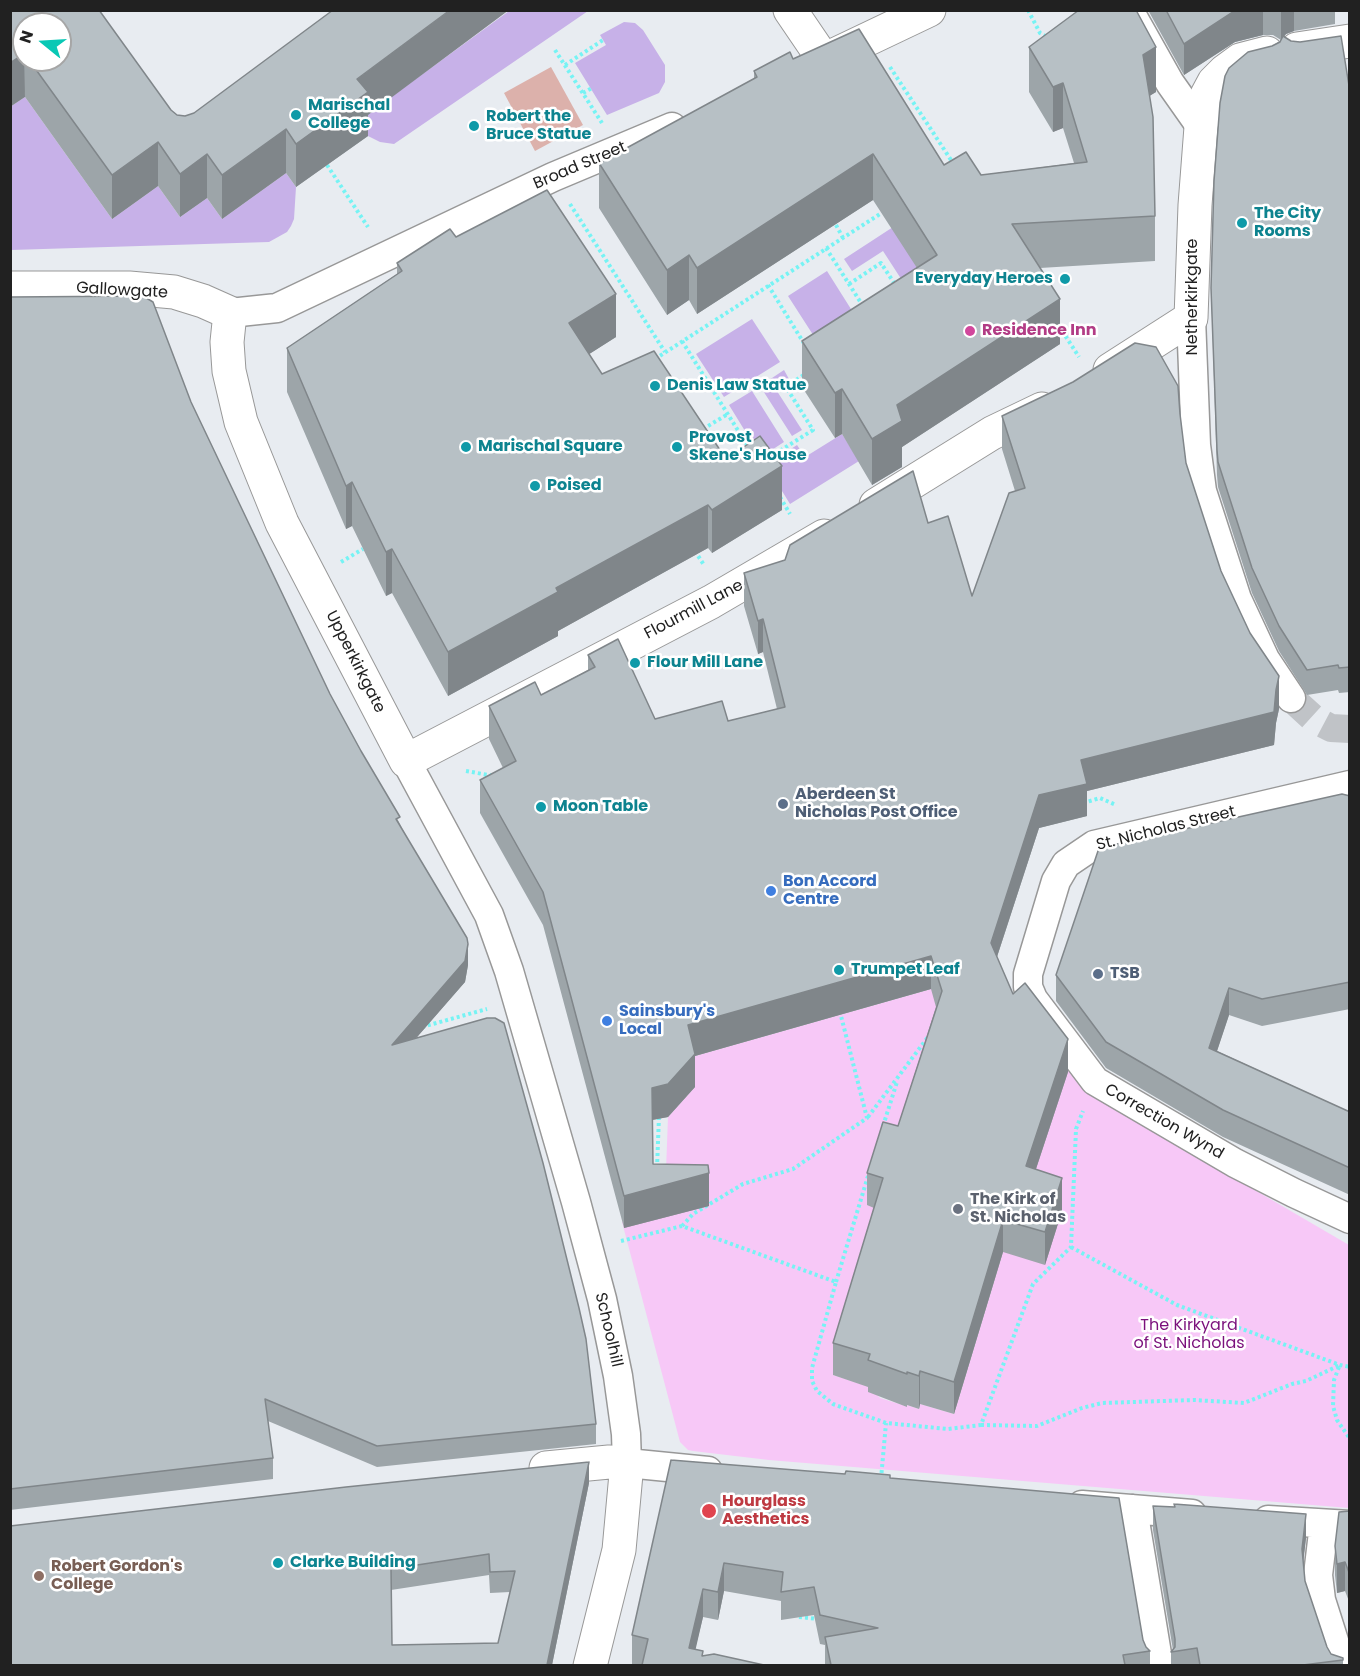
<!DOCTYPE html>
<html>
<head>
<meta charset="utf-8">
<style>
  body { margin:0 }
  #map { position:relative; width:1360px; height:1676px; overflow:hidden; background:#e8ecf1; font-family:Poppins,sans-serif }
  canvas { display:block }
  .frame { position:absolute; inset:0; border:12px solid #212121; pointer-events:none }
  .north { position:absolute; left:12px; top:12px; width:60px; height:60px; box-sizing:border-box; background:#fff; border:2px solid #a6a6a6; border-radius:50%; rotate:288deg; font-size:16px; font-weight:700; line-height:24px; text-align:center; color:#212121 }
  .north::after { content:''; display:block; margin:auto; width:21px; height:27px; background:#09c8b5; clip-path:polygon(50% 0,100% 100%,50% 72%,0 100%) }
</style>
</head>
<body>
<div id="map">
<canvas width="1360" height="1676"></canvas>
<div class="frame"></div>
<div class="north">N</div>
</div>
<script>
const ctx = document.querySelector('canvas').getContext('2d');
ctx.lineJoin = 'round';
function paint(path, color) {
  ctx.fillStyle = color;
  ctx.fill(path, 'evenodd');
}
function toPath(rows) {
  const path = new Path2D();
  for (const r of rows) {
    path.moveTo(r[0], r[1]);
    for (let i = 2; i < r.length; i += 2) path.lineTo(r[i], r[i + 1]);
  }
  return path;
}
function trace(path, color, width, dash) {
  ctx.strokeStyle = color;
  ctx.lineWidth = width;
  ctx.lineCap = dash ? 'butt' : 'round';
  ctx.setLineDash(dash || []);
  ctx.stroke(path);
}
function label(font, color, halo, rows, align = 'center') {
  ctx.font = font + ' Poppins,sans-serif';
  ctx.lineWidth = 5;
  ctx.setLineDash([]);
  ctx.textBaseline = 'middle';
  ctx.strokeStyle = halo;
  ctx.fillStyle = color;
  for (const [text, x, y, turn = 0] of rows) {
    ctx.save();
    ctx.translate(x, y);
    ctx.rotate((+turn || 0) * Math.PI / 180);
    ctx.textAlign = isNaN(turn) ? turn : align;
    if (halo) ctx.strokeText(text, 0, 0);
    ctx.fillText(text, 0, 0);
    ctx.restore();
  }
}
const grass = toPath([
  [509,11,588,11,394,144,380,142,368,136,357,122],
  [624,22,635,23,643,30,665,65,665,82,659,93,607,115,575,63,606,45,600,35],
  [25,97,112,219,158,186,180,217,207,198,222,219,286,173,296,187,294,219,291,226,287,232,269,242,11,250,10,107],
  [936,199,934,295,918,305,883,251,852,271,844,259],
  [827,271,856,317,817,341,788,296],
  [752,319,780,362,724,397,696,354],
  [784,370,789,379,775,388,802,430,792,436,760,386],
  [752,391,784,442,761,457,729,405],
  [842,434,859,461,790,504,766,465,797,445,805,457]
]);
const park = toPath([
  [949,984,833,1375,870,1387,880,1398,906,1406,907,1405,919,1409,920,1404,954,1414,1018,1202,1067,1065,1097,1098,1349,1245,1349,1508,769,1460,693,1451,688,1450,680,1442,622,1222,665,1197,668,1117,695,1087,688,1058]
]);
const water = toPath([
  [551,67,583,125,535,151,504,93]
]);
const pedestrianTunnel = toPath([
  [1291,698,1314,719,1331,728,1350,729]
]);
const path = toPath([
  [1028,10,1040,33,1047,37],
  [555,50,602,123],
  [565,65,603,40],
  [890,67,953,163],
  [583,93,592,88],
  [327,165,368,227],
  [570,204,665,352],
  [836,225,843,238],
  [826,248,863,306],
  [849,284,881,263,896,286],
  [768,285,805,345],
  [1059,326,1079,357],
  [682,341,749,448],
  [655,359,883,212],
  [703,429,728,414],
  [770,457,813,430,786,387,805,374],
  [780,497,790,514],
  [695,551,704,565],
  [341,562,363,549],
  [466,771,494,776],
  [1083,803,1100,798,1116,805],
  [422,1027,487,1009],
  [868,1117,928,1037],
  [883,1126,897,1082],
  [657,1168,659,1116],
  [682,1226,693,1214,743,1184,793,1169,867,1118,840,1012],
  [621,1241,682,1226,836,1282,812,1368,812,1381,817,1391,833,1404,886,1423,948,1429,981,1425,1033,1284,1071,1247,1076,1129,1083,1111],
  [1071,1247,1177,1305,1340,1365,1350,1367],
  [836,1282,868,1176],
  [1339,1367,1334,1380,1333,1406,1337,1420,1350,1439],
  [981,1425,1037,1426,1082,1408,1102,1403,1194,1400,1244,1403,1292,1384,1306,1381,1340,1365],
  [881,1479,886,1423],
  [799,1617,818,1619]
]);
const pedestrian = toPath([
  [1129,10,1170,83,1201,127],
  [230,313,277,308,553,177,672,127],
  [1191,318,1196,445,1202,491,1237,599,1265,659,1291,698],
  [406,761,489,915,509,971,576,1202,602,1299,618,1376,626,1434,627,1463,708,1471],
  [1350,785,1094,845,1066,864,1056,881,1028,974,1028,987,1033,999,1095,1081,1235,1163,1294,1193,1350,1219],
  [1082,1505,1192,1514],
  [1133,1509,1159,1666],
  [1268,1520,1350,1525],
  [1324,1524,1318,1575,1321,1600,1342,1666]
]);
const minor = toPath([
  [790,10,824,60,929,10],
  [1297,49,1350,41],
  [10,288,129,288,174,292,203,301,230,313,227,342,229,371,241,422,282,523,406,761,711,602,824,536],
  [1110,370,1191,318,1195,205,1201,127,1207,95,1214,82,1225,71,1240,60,1267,53],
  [876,505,992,433,1042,409],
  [546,1468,609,1462,627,1463,619,1550,590,1666]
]);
const wall = toPath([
  [10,10,171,110,177,115,185,116,368,115,368,136,296,187,286,173,222,219,207,198,180,217,158,186,112,219,25,97],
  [24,24,60,60,24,60],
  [1148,10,1335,10,1335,24,1294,31,1286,34,1284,37,1350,92,1350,692,1339,693,1338,690,1307,695,1279,651,1252,593,1218,487,1217,475,1211,288,1272,46,1281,40,1273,35,1263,35,1235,42,1184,75],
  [1029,47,1156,92,1149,96,1155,216,1155,261,1040,268,1060,344,902,447,902,467,872,485,842,434,835,438,802,387,802,341,917,268,873,200,697,314,689,300,667,315,599,208,599,163,754,79,754,71,793,59,944,165,981,175,1074,163,1063,128,1053,132,1029,92],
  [456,237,616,337,589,354,602,374,726,459,782,510,712,553,708,548,558,631,558,636,448,696,392,593,386,596,352,526,346,529,287,392,287,348,397,274,397,263],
  [10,297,191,402,330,694,400,824,468,965,465,982,416,1038,596,1424,596,1444,377,1467,268,1421,273,1458,273,1479,10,1510],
  [1180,414,1186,463,1221,571,1279,709,1276,723,1274,745,1087,791,1087,816,1039,828,997,957,1013,994,1068,1072,1036,1169,1062,1211,1045,1265,1003,1252,954,1414,920,1404,919,1409,907,1405,907,1407,868,1392,868,1387,833,1375,833,1343,874,1208,867,1205,867,1173,898,1126,936,1007,931,989,695,1056,695,1087,668,1117,652,1120,653,1164,709,1206,624,1228,543,925,480,813,480,780,503,768,489,739,489,706,541,695,588,670,588,655,655,719,728,721,777,709,763,652,758,654,744,606,744,573,928,523,972,596,1015,491,1002,449,1002,416],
  [1350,796,1350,1009,1262,1026,1229,1015,1217,1051,1350,1112,1350,1195,1223,1137,1106,1068,1056,1001,1056,975],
  [671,1460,890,1478,1143,1640,1146,1647,1150,1651,1150,1665,825,1665,825,1645,820,1644,814,1615,781,1620,781,1601,724,1591,718,1620,703,1617,695,1649,703,1656,764,1665,641,1665,632,1664,632,1635],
  [589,1483,552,1665,10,1665],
  [489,1575,490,1593,510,1592,498,1643,392,1645,391,1590],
  [1153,1506,1306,1538,1303,1561,1305,1581,1327,1647,1331,1654,1343,1658,1343,1665,1171,1665,1171,1652,1173,1650,1153,1530],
  [1350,1511,1350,1604,1345,1591,1337,1593,1335,1575,1335,1546]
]);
const shadedWall = toPath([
  [450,10,509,10,368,115,368,136,296,187,296,144,357,79],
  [1263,10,1263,35,1235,42,1184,75,1184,44,1235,11],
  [1281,10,1294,10,1294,31,1286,34,1281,40],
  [1156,47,1156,92,1143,100,1143,55],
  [24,54,25,97,10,107,10,63],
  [1063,83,1063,128,1053,132,1053,87],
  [286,129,286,173,222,219,222,175],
  [158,142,158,186,112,219,112,175],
  [207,154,207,198,180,217,180,174],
  [873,154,873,200,697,314,697,268],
  [689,255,689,300,667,315,667,270],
  [616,294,616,337,569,367,569,323],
  [1060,299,1060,344,902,447,902,467,872,485,872,439,897,405],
  [842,389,842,434,835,438,835,393],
  [782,466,782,510,712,553,712,510],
  [352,482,352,526,346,529,346,486],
  [708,505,708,548,558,631,558,636,448,696,448,652,556,588],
  [392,549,392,593,386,596,386,552],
  [763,619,763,652,758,654,758,621],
  [1279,676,1279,709,1276,723,1274,745,1087,791,1087,816,1039,828,991,975,991,943,1039,795,1081,760,1276,690],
  [468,944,468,965,465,982,392,1066,392,1045],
  [931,956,931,989,695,1056,695,1087,668,1117,652,1120,652,1088,688,1025],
  [1229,988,1229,1015,1209,1075,1209,1048],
  [1068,1039,1068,1072,1026,1199,1026,1166],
  [709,1173,709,1206,624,1228,624,1196],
  [1062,1178,1062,1211,1045,1265,1045,1232],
  [1003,1220,1003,1252,954,1414,954,1382],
  [920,1371,920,1404,919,1409,919,1376],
  [589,1462,589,1483,552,1665,547,1665],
  [1306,1514,1306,1538,1302,1573,1302,1549],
  [1345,1562,1345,1591,1337,1593,1337,1564],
  [724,1563,724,1591,718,1620,718,1592],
  [703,1589,703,1617,692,1665,689,1648]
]);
const building = toPath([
  [10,10,99,10,171,110,177,115,185,116,194,113,333,10,450,10,357,79,368,92,296,144,286,129,222,175,207,154,180,174,158,142,112,175,29,60,60,60,60,24,24,24,24,54,10,63,10,10],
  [1079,10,1136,10,1156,47,1143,55,1153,117,1155,216,1012,224,1060,299,897,405,902,421,872,439,842,389,835,393,802,341,937,255,873,154,697,268,689,255,667,270,599,163,757,77,754,71,790,52,793,59,859,29,944,165,966,152,981,175,1087,162,1063,83,1053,87,1029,47,1079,10],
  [1166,10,1236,10,1184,44,1166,10],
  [1283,36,1291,41,1300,42,1341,36,1350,92,1350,667,1339,668,1338,665,1307,670,1279,626,1252,568,1218,462,1217,450,1211,288,1214,181,1220,103,1225,76,1229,68,1248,52,1272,46,1280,42,1283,36],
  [547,190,616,294,569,323,602,374,654,351,726,459,760,436,782,466,712,510,708,505,556,588,558,592,448,652,392,549,386,552,352,482,346,486,287,348,402,271,397,263,450,229,456,237,547,190],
  [143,296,153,302,191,402,330,694,361,751,400,817,396,819,467,938,468,944,465,961,392,1045,487,1018,495,1018,504,1023,543,1163,579,1308,586,1339,596,1424,377,1446,265,1399,273,1458,10,1489,10,297,143,296],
  [1135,343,1156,347,1178,386,1180,414,1186,463,1221,571,1250,633,1279,676,1276,690,1274,712,1081,760,1087,784,1039,795,991,943,1013,994,1025,983,1068,1039,1026,1166,1062,1178,1045,1232,1003,1220,954,1382,920,1371,919,1376,907,1372,907,1374,868,1360,870,1354,833,1343,883,1178,867,1173,883,1122,898,1126,942,991,931,956,688,1025,695,1054,668,1084,652,1088,653,1164,708,1165,709,1173,624,1196,543,892,480,780,516,761,489,706,535,682,541,695,595,667,588,655,618,639,655,719,722,701,728,721,785,707,763,619,758,621,744,573,785,560,790,545,913,471,928,523,948,516,972,596,1009,493,1025,488,1002,416,1073,382,1135,343],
  [1342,794,1350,796,1350,982,1262,999,1229,988,1209,1048,1350,1112,1350,1168,1223,1110,1106,1042,1056,975,1099,848,1342,794],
  [671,1460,845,1474,846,1471,890,1475,890,1478,1119,1498,1143,1640,1146,1647,1150,1651,1123,1655,1125,1665,831,1665,825,1637,878,1628,820,1615,814,1587,781,1592,783,1572,724,1563,718,1592,703,1589,689,1648,703,1651,702,1656,714,1654,764,1665,642,1665,648,1639,632,1635,671,1460],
  [589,1462,547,1665,10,1665,10,1526,346,1487,589,1462],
  [489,1554,490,1572,515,1571,498,1643,392,1645,391,1569,489,1554],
  [1174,1504,1306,1514,1302,1549,1305,1581,1327,1647,1331,1654,1343,1658,1343,1660,1303,1665,1200,1665,1197,1648,1171,1652,1175,1647,1175,1639,1153,1506,1175,1507,1174,1504],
  [1350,1511,1350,1575,1345,1562,1337,1564,1335,1546,1339,1512,1350,1511]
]);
const markers = [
  [296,115,6,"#0f9aa8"],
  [474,126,6,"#0f9aa8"],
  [1242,223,6,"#0f9aa8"],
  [1065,279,6,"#0f9aa8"],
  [970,331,6,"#d1479c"],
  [655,386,6,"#0f9aa8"],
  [466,447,6,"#0f9aa8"],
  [677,447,6,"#0f9aa8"],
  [535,486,6,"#0f9aa8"],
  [635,663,6,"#0f9aa8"],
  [783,804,6,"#5c6f8a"],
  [541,807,6,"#0f9aa8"],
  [771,891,6,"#3f7fe0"],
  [839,970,6,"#0f9aa8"],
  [1098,974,6,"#5c6f8a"],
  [607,1021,6,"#3f7fe0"],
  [958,1209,6,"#6b7280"],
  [709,1511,8,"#e0444e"],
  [278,1563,6,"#0f9aa8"],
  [39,1576,6,"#8d6e63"]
];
const cultureNames = [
  ["Marischal",308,106],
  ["College",308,124],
  ["Robert the",486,117],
  ["Bruce Statue",486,135],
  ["The City",1254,214],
  ["Rooms",1254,232],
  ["Everyday Heroes",1053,279,"right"],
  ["Denis Law Statue",667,386],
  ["Provost",689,438],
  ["Skene's House",689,456],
  ["Marischal Square",478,447],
  ["Poised",547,486],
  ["Flour Mill Lane",647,663],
  ["Moon Table",553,807],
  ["Trumpet Leaf",851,970],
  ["Clarke Building",290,1563]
];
const streetNames = [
  ["Broad Street",580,166,-23],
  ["Gallowgate",122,291,3],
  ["Netherkirkgate",1193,297,-90],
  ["Flourmill Lane",694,610,-28],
  ["Upperkirkgate",355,662,63],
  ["St. Nicholas Street",1166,829,-14],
  ["Correction Wynd",1164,1122,30],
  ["Schoolhill",608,1330,77]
];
const hotelNames = [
  ["Residence Inn",982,331]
];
const serviceNames = [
  ["Aberdeen St",795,795],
  ["Nicholas Post Office",795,813],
  ["TSB",1110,974]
];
const shopNames = [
  ["Bon Accord",783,882],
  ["Centre",783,900],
  ["Sainsbury's",619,1012],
  ["Local",619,1030]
];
const worshipNames = [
  ["The Kirk of",970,1200],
  ["St. Nicholas",970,1218]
];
const parkNames = [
  ["The Kirkyard",1189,1326],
  ["of St. Nicholas",1189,1344]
];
const healthNames = [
  ["Hourglass",722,1502],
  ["Aesthetics",722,1520]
];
const educationNames = [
  ["Robert Gordon's",51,1567],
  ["College",51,1585]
];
paint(grass, '#c7b1e8');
paint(park, '#f7c8f7');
paint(water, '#dcb1ab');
trace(pedestrianTunnel, '#c0c3c7', 28, [28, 14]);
trace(pedestrian, '#989898', 31);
trace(minor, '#989898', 35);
trace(path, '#76f3f4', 4, [3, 3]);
trace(pedestrian, '#fff', 28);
trace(minor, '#fff', 33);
paint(wall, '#9da5a9');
paint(shadedWall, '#80868a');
paint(building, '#b7c0c5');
trace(building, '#80868a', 1.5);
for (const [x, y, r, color] of markers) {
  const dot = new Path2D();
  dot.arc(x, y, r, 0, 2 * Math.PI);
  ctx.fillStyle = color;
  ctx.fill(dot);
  trace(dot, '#fff', 2);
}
label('bold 16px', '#0d838f', '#fff', cultureNames, 'left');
label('16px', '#212121', '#fff', streetNames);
label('bold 16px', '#b23c85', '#fff', hotelNames, 'left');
label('bold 16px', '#4e5e75', '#fff', serviceNames, 'left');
label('bold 16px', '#366cbe', '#fff', shopNames, 'left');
label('bold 16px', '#5b616d', '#fff', worshipNames, 'left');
label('16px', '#7b117c', '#fff', parkNames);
label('bold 16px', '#be3a42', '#fff', healthNames, 'left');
label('bold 16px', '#785e54', '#fff', educationNames, 'left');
</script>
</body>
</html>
